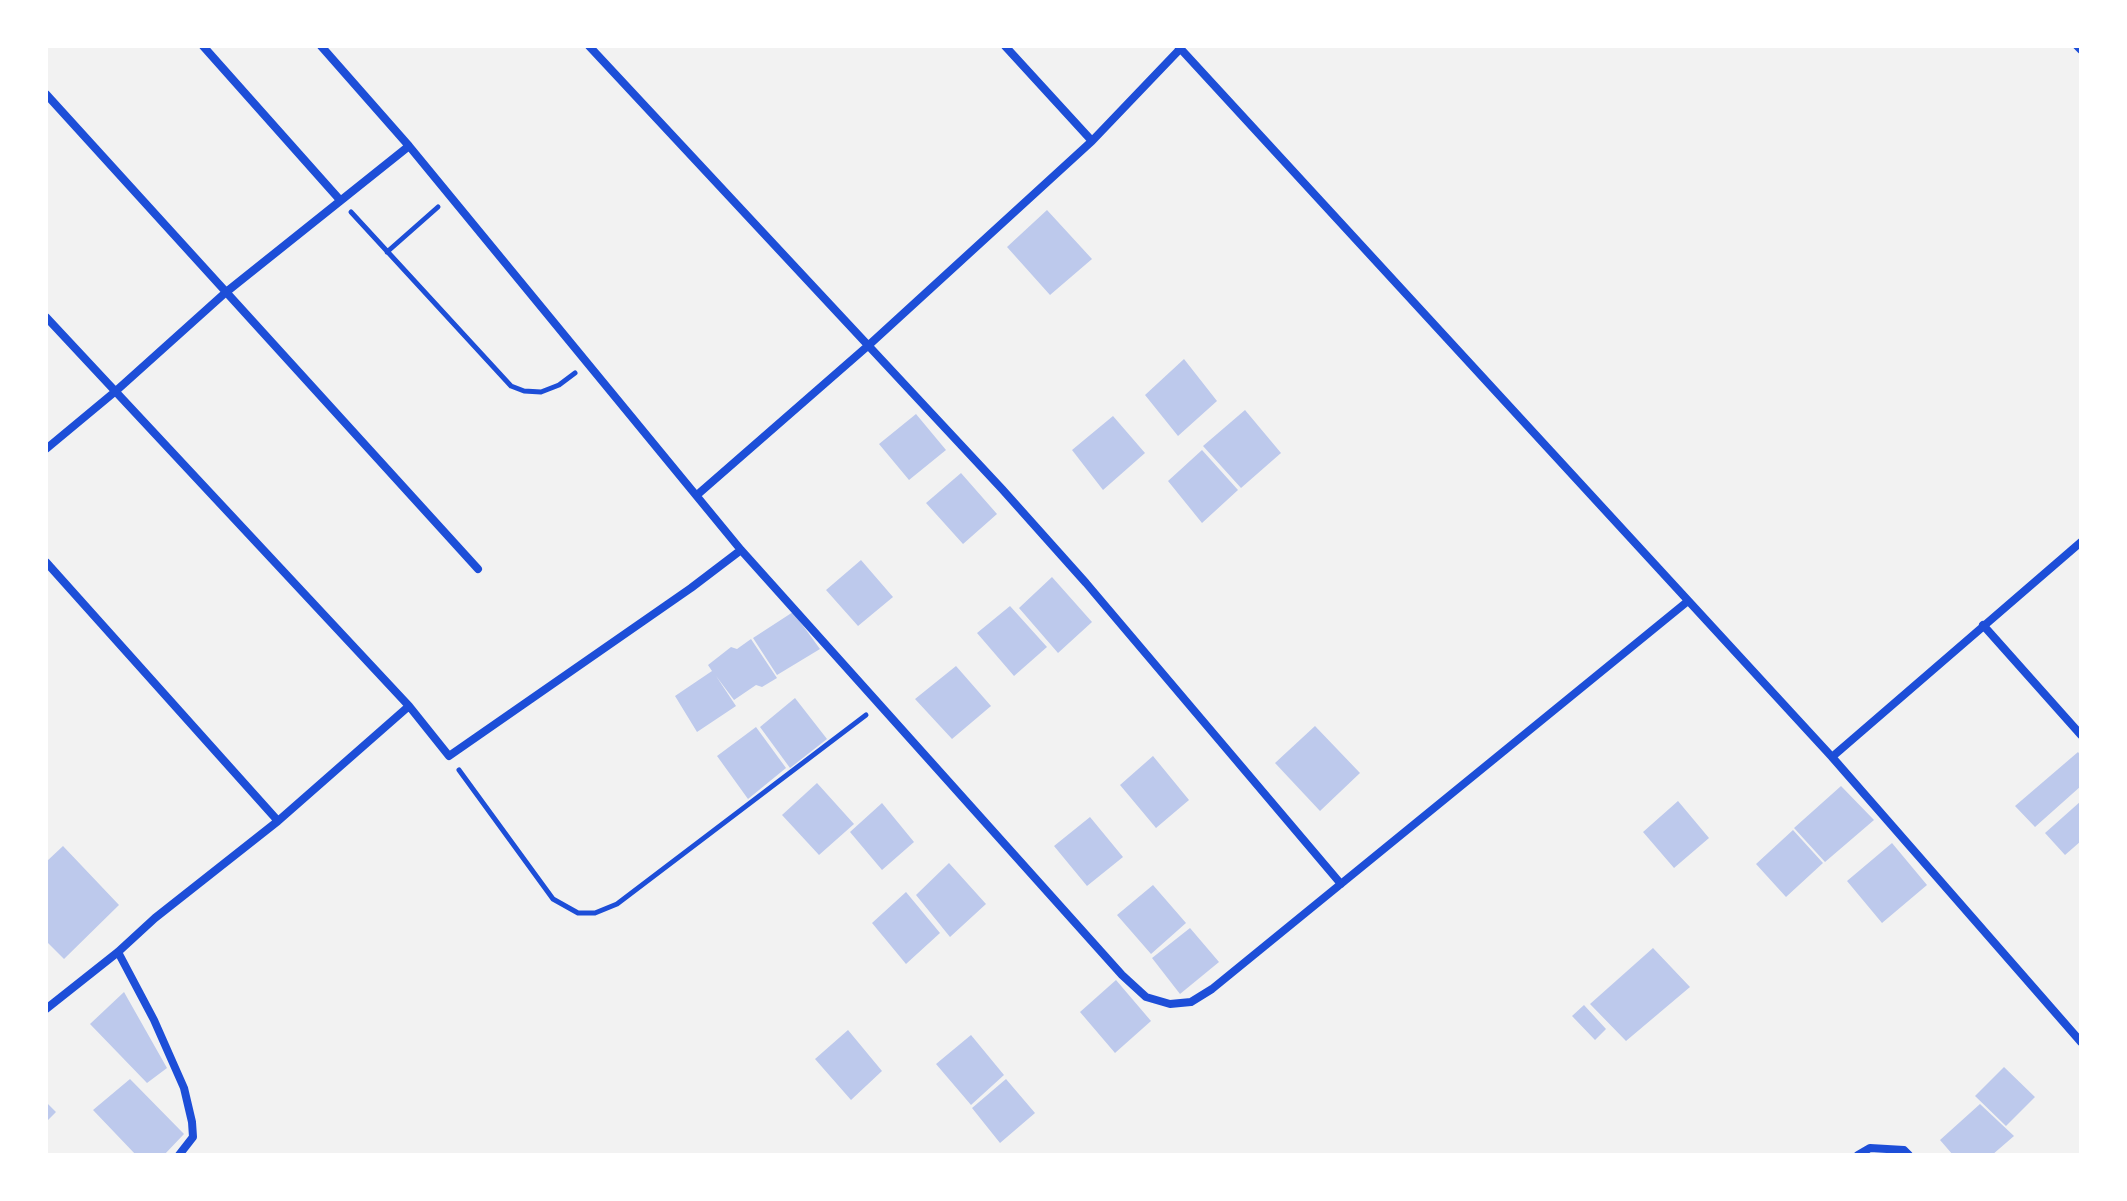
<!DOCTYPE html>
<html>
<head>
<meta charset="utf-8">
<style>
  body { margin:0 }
  #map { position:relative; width:2127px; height:1201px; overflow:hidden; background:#f2f2f2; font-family:Helvetica,sans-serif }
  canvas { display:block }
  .frame { position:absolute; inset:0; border:48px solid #fff; pointer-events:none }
</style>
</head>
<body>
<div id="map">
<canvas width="2127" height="1201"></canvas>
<div class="frame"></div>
</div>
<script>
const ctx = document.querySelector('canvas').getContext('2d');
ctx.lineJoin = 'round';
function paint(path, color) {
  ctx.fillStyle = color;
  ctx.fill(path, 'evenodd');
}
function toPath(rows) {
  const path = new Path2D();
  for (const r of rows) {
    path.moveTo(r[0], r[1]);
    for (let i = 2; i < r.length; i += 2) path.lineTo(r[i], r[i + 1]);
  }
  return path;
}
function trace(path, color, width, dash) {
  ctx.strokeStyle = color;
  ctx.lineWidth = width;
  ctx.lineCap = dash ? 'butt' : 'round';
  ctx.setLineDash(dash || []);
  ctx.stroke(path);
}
const building = toPath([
  [1047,210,1092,259,1050,295,1007,247],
  [1184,359,1217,401,1178,436,1145,395],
  [1245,410,1281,453,1241,488,1203,446],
  [916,414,946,450,909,480,879,444],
  [1113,416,1145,453,1103,490,1072,450],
  [1202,450,1238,490,1202,523,1168,481],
  [961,473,997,514,963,544,926,503],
  [861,560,893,597,858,626,826,590],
  [1052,577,1092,622,1058,653,1019,608],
  [1010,606,1047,647,1014,676,977,633],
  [793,612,820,649,777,675,753,638],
  [751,639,777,678,762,687,756,685,734,700,716,676,736,706,697,732,675,696,712,671,708,665,731,647,737,649],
  [956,666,991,706,952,739,915,699],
  [795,698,827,739,790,768,760,727],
  [1315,726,1360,773,1320,811,1275,763],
  [756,727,786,768,748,799,717,756],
  [2078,752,2081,756,2081,786,2035,827,2015,806],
  [1153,756,1189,800,1156,828,1120,785],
  [817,783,854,824,819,855,782,815],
  [1841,786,1874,820,1825,862,1794,828],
  [1678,801,1709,838,1674,868,1643,832],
  [2081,801,2081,841,2065,855,2045,833],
  [882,803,914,842,882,870,850,832],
  [1090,817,1123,857,1087,886,1054,846],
  [1793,830,1823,863,1786,897,1756,864],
  [1892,843,1927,885,1882,923,1847,881],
  [63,846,119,905,64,959,46,941,46,862],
  [949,863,986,904,950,937,916,895],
  [1153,885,1186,923,1151,954,1117,915],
  [906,892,940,933,906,964,872,923],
  [1190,928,1219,962,1180,994,1152,958],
  [1653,948,1690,987,1626,1041,1590,1004],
  [1116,980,1151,1021,1115,1053,1080,1012],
  [124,992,167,1068,147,1083,90,1024],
  [1584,1005,1606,1029,1595,1040,1572,1016],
  [848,1030,882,1071,851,1100,815,1059],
  [971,1035,1004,1075,971,1105,936,1064],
  [2004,1067,2035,1097,2006,1126,1975,1096],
  [130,1079,184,1134,164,1155,136,1155,93,1110],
  [1006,1079,1035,1113,1000,1143,972,1108],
  [46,1102,56,1112,46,1122],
  [1980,1104,2014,1136,1992,1155,1953,1155,1940,1140]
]);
const path = toPath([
  [351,212,511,386,524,391,541,392,559,385,575,373],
  [387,252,438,207],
  [459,770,553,899,578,913,595,913,617,904,866,715]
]);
const minor = toPath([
  [203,46,340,200],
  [321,46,409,146,741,550,1122,975,1146,997,1170,1004,1191,1002,1212,989,1688,601],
  [589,46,1002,489,1086,583,1341,884],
  [1005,46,1092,141],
  [1178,46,1832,757,2081,1042],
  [2077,46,2081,50],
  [46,94,478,569],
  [46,317,409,706],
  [46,449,117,390,225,293,409,146],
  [697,495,870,344,1092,141,1180,49],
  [46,562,278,821],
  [1983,625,2081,735],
  [1832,757,2081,542],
  [118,952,154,1020,184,1088,192,1122,193,1137,179,1155],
  [46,1009,118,952,155,918,278,821,409,706,449,756,691,588,741,550],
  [1858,1155,1870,1148,1904,1150,1909,1155]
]);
paint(building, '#bdc9ec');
trace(path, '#1d4ed8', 5);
trace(minor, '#1d4ed8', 8);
</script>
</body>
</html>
